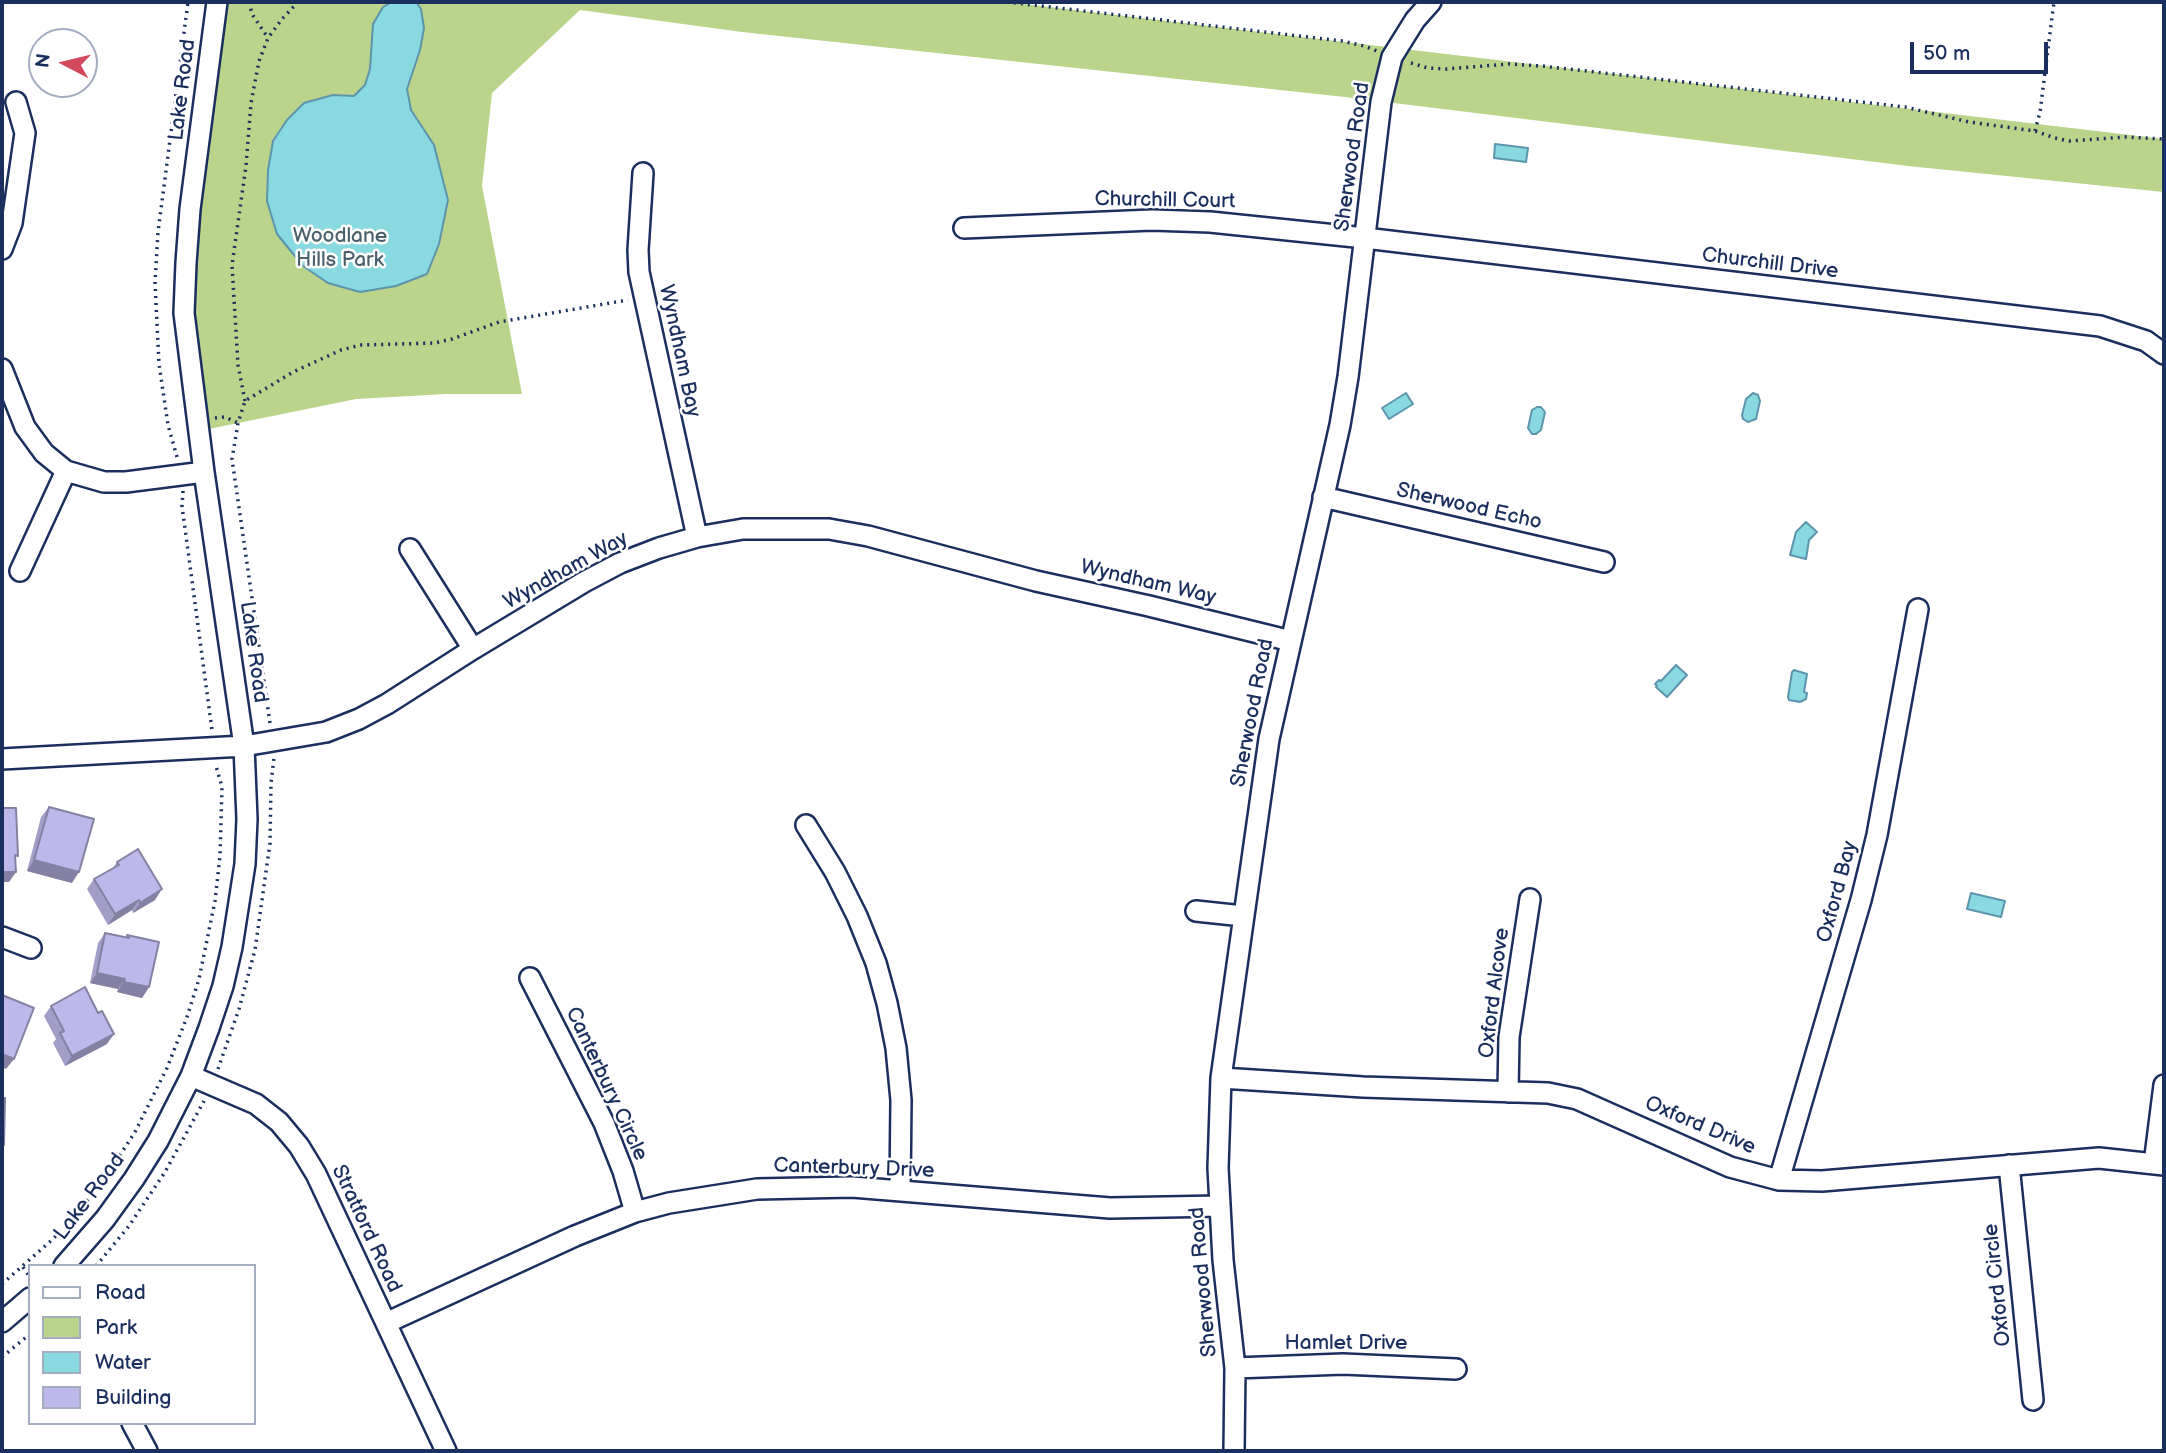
<!DOCTYPE html>
<html>
<head>
<meta charset="utf-8">
<style>
  body { margin:0 }
  #map { position:relative; width:2166px; height:1453px; overflow:hidden; background:#fff; font-family:"Balsamiq Sans",sans-serif }
  canvas { display:block }
  .frame { position:absolute; inset:0; border:4px solid #1b2f5e; pointer-events:none }
  .legend { position:absolute; left:28px; top:1264px; width:228px; height:161px; box-sizing:border-box; background:#fff; border:2px solid #a4acbf; margin:0; padding:9px 12px; list-style:none; font-size:21px; color:#1b2f5e }
  .legend li { display:flex; align-items:center; gap:14px; height:35px }
  .legend b { width:35px; border:2px solid #a4acbf }
  .north { position:absolute; left:28px; top:28px; width:70px; height:70px; box-sizing:border-box; background:#fff; border:2px solid #a4acbf; border-radius:50%; rotate:277deg; font-size:19px; font-weight:700; line-height:28px; text-align:center; color:#1b2f5e }
  .north::after { content:''; display:block; margin:auto; width:24px; height:32px; background:#d1495b; clip-path:polygon(50% 0,100% 100%,50% 72%,0 100%) }
  .scale { position:absolute; left:1910px; top:42px; width:138px; height:32px; box-sizing:border-box; border:4px solid #1b2f5e; border-top:0; padding-left:9px; font-size:21px; line-height:24px; white-space:nowrap; color:#1b2f5e; -webkit-text-stroke:5px #fff; paint-order:stroke }
</style>
</head>
<body>
<div id="map">
<canvas width="2166" height="1453"></canvas>
<div class="frame"></div>
<ul class="legend">
<li><b style="height:9px;background:#fff"></b>Road</li>
<li><b style="height:19px;background:#bad48c"></b>Park</li>
<li><b style="height:19px;background:#88d9e0"></b>Water</li>
<li><b style="height:19px;background:#bcb8e9"></b>Building</li>
</ul>
<div class="north">N</div>
<div class="scale">50 m</div>
</div>
<script>
const ctx = document.querySelector('canvas').getContext('2d');
ctx.lineJoin = 'round';
function paint(path, color) {
  ctx.fillStyle = color;
  ctx.fill(path, 'evenodd');
}
function toPath(rows) {
  const path = new Path2D();
  for (const r of rows) {
    path.moveTo(r[0], r[1]);
    for (let i = 2; i < r.length; i += 2) path.lineTo(r[i], r[i + 1]);
  }
  return path;
}
function trace(path, color, width, dash) {
  ctx.strokeStyle = color;
  ctx.lineWidth = width;
  ctx.lineCap = dash ? 'butt' : 'round';
  ctx.setLineDash(dash || []);
  ctx.stroke(path);
}
function label(font, color, halo, rows, align = 'center') {
  ctx.font = font + ' "Balsamiq Sans",sans-serif';
  ctx.lineWidth = 5;
  ctx.setLineDash([]);
  ctx.textBaseline = 'middle';
  ctx.strokeStyle = halo;
  ctx.fillStyle = color;
  for (const [text, x, y, turn = 0] of rows) {
    ctx.save();
    ctx.translate(x, y);
    ctx.rotate((+turn || 0) * Math.PI / 180);
    ctx.textAlign = isNaN(turn) ? turn : align;
    if (halo) ctx.strokeText(text, 0, 0);
    ctx.fillText(text, 0, 0);
    ctx.restore();
  }
}
const green = toPath([
  [217,2,1007,2,2164,139,2164,192,1908,166,1345,97,742,32,580,10,492,93,482,186,522,394,446,394,356,399,199,431,184,314]
]);
const water = toPath([
  [392,2,416,2,421,9,424,28,420,50,407,89,411,110,434,145,448,200,439,244,427,274,396,286,360,292,328,283,303,266,277,234,267,201,268,170,273,141,287,120,304,103,333,95,354,96,365,85,370,69,373,24,383,7,392,2],
  [1495,144,1528,148,1526,162,1494,158,1495,144],
  [1406,393,1413,404,1389,419,1382,408,1406,393],
  [1753,393,1758,395,1760,401,1756,419,1748,422,1743,419,1742,415,1746,399,1753,393],
  [1537,407,1541,407,1545,412,1541,430,1536,434,1532,434,1528,428,1532,410,1537,407],
  [1806,522,1817,532,1809,540,1806,559,1790,555,1796,532,1806,522],
  [1676,665,1687,675,1667,697,1656,687,1657,686,1655,684,1659,680,1661,681,1676,665],
  [1794,670,1807,674,1804,692,1807,693,1806,699,1800,702,1789,700,1788,697,1792,672,1794,670],
  [1971,893,2005,901,2001,917,1967,909,1971,893]
]);
const path = toPath([
  [249,2,252,14,268,38],
  [1007,2,1342,41,1364,46,1377,51],
  [1411,63,1428,68,1446,69,1509,64,1542,66,1905,107,1969,122,2035,131,2055,138,2069,141,2126,137,2164,139],
  [2035,131,2040,112,2054,2],
  [245,401,238,365,232,265,246,166,251,103,259,61,268,38,282,19,298,2],
  [215,418,225,417,238,423],
  [177,457,168,425,159,364,155,283,158,232,188,2],
  [183,491,182,506,212,730],
  [270,723,232,459,238,423,245,401,293,372,341,350,361,345,435,343,452,339,499,322,628,300],
  [218,1069,239,1009,255,950,270,843,271,783,274,758],
  [96,1266,129,1226,165,1172,204,1101],
  [23,1267,30,1277],
  [2,1284,53,1239,84,1205,111,1169,135,1132,167,1068,187,1017,199,979,215,901,220,856,222,787,216,766],
  [2,1357,30,1334]
]);
const minor = toPath([
  [643,173,638,250,639,272,697,537],
  [964,228,1152,220,1210,222,1365,238,2100,326,2146,341,2164,354],
  [2,249,12,223,25,133,16,102],
  [2,369,25,427,44,453,66,471,104,482,126,482,204,472],
  [1323,497,1604,562],
  [410,549,473,649],
  [20,571,66,471],
  [2,759,244,746,326,732,359,719,387,704,473,649,584,582,620,563,659,548,697,537,743,529,829,529,868,536,1036,581,1149,606,1291,641],
  [806,825,835,872,857,916,876,963,887,1003,896,1048,901,1100,900,1191],
  [1196,911,1243,916],
  [2,937,31,948],
  [530,978,604,1123,623,1171,635,1212],
  [191,1076,256,1104,279,1122,299,1146,316,1174,446,1451],
  [1221,1078,1363,1087,1548,1093,1577,1099,1730,1167,1779,1180,1822,1181,2099,1158,2164,1165],
  [1508,1092,1509,1037,1530,899],
  [2154,1164,2164,1085],
  [2009,1165,2033,1400],
  [1779,1180,1861,900,1877,835,1918,609],
  [64,1266,105,1219,134,1179,158,1141,191,1076,209,1028,223,986,232,947,245,864,247,819,244,746,204,472,184,313,186,263,190,209,217,2],
  [2,1322,30,1298],
  [386,1323,575,1236,635,1212,669,1203,757,1189,852,1187,1110,1208,1220,1206],
  [1235,1368,1343,1364,1456,1369],
  [132,1423,147,1451],
  [1234,1451,1235,1368,1223,1260,1218,1168,1221,1078,1269,739,1340,425,1348,377,1381,102,1392,57,1415,20,1431,2]
]);
const wall = toPath([
  [49,807,72,883,27,871,41,817],
  [117,862,155,900,133,913,132,910,108,925,87,889,94,879,113,868],
  [105,933,126,937,127,935,149,987,142,998,117,992,118,989,90,983,98,943],
  [51,1006,107,1044,65,1066,53,1043,56,1039,44,1016]
]);
const shadedWall = toPath([
  [34,860,79,872,72,883,27,871],
  [2,872,16,872,9,882,2,882],
  [162,889,155,900,133,913,140,903],
  [139,900,132,910,108,925,115,914],
  [97,973,125,979,118,989,90,983],
  [124,982,149,987,142,998,117,992],
  [114,1034,107,1044,65,1066,72,1056],
  [2,1054,14,1059,6,1069,2,1067]
]);
const building = toPath([
  [49,807,94,819,79,872,34,860,49,807],
  [2,808,16,808,18,856,15,855,16,872,2,872,2,808],
  [138,849,162,889,140,903,139,900,115,914,94,879,119,865,117,862,138,849],
  [105,933,129,938,127,935,159,942,149,987,124,982,125,979,97,973,105,933],
  [85,987,98,1013,102,1011,114,1034,72,1056,60,1033,64,1031,51,1006,85,987],
  [2,995,34,1008,14,1059,2,1054,2,995],
  [2,1098,5,1098,4,1145,2,1145,2,1098]
]);
const streetNames = [
  ["Lake Road",183,90,-83],
  ["Sherwood Road",1353,157,-82],
  ["Churchill Court",1165,201,1],
  ["Churchill Drive",1770,264,7],
  ["Wyndham Bay",679,351,78],
  ["Sherwood Echo",1469,507,13],
  ["Wyndham Way",566,571,-29],
  ["Wyndham Way",1148,583,13],
  ["Lake Road",253,652,82],
  ["Sherwood Road",1253,713,-79],
  ["Oxford Bay",1838,892,-75],
  ["Oxford Alcove",1495,993,-83],
  ["Canterbury Circle",606,1084,65],
  ["Oxford Drive",1700,1126,23],
  ["Canterbury Drive",854,1169,2],
  ["Lake Road",90,1197,-53],
  ["Stratford Road",366,1229,65],
  ["Sherwood Road",1204,1282,-95],
  ["Oxford Circle",1998,1285,-96],
  ["Hamlet Drive",1346,1344]
];
const parkNames = [
  ["Woodlane",340,237],
  ["Hills Park",340,261]
];
paint(green, '#bad48c');
paint(water, '#88d9e0');
trace(water, '#5c95ac', 2);
trace(minor, '#1b2f5e', 24);
trace(path, '#1b2f5e', 3.5, [2, 5]);
trace(minor, '#fff', 19);
paint(wall, '#a29ec8');
paint(shadedWall, '#8481a3');
paint(building, '#bcb8e9');
trace(building, '#8481a3', 2);
label('21px', '#1b2f5e', '#fff', streetNames);
label('21px', '#4b616c', '#fff', parkNames);
</script>
</body>
</html>
